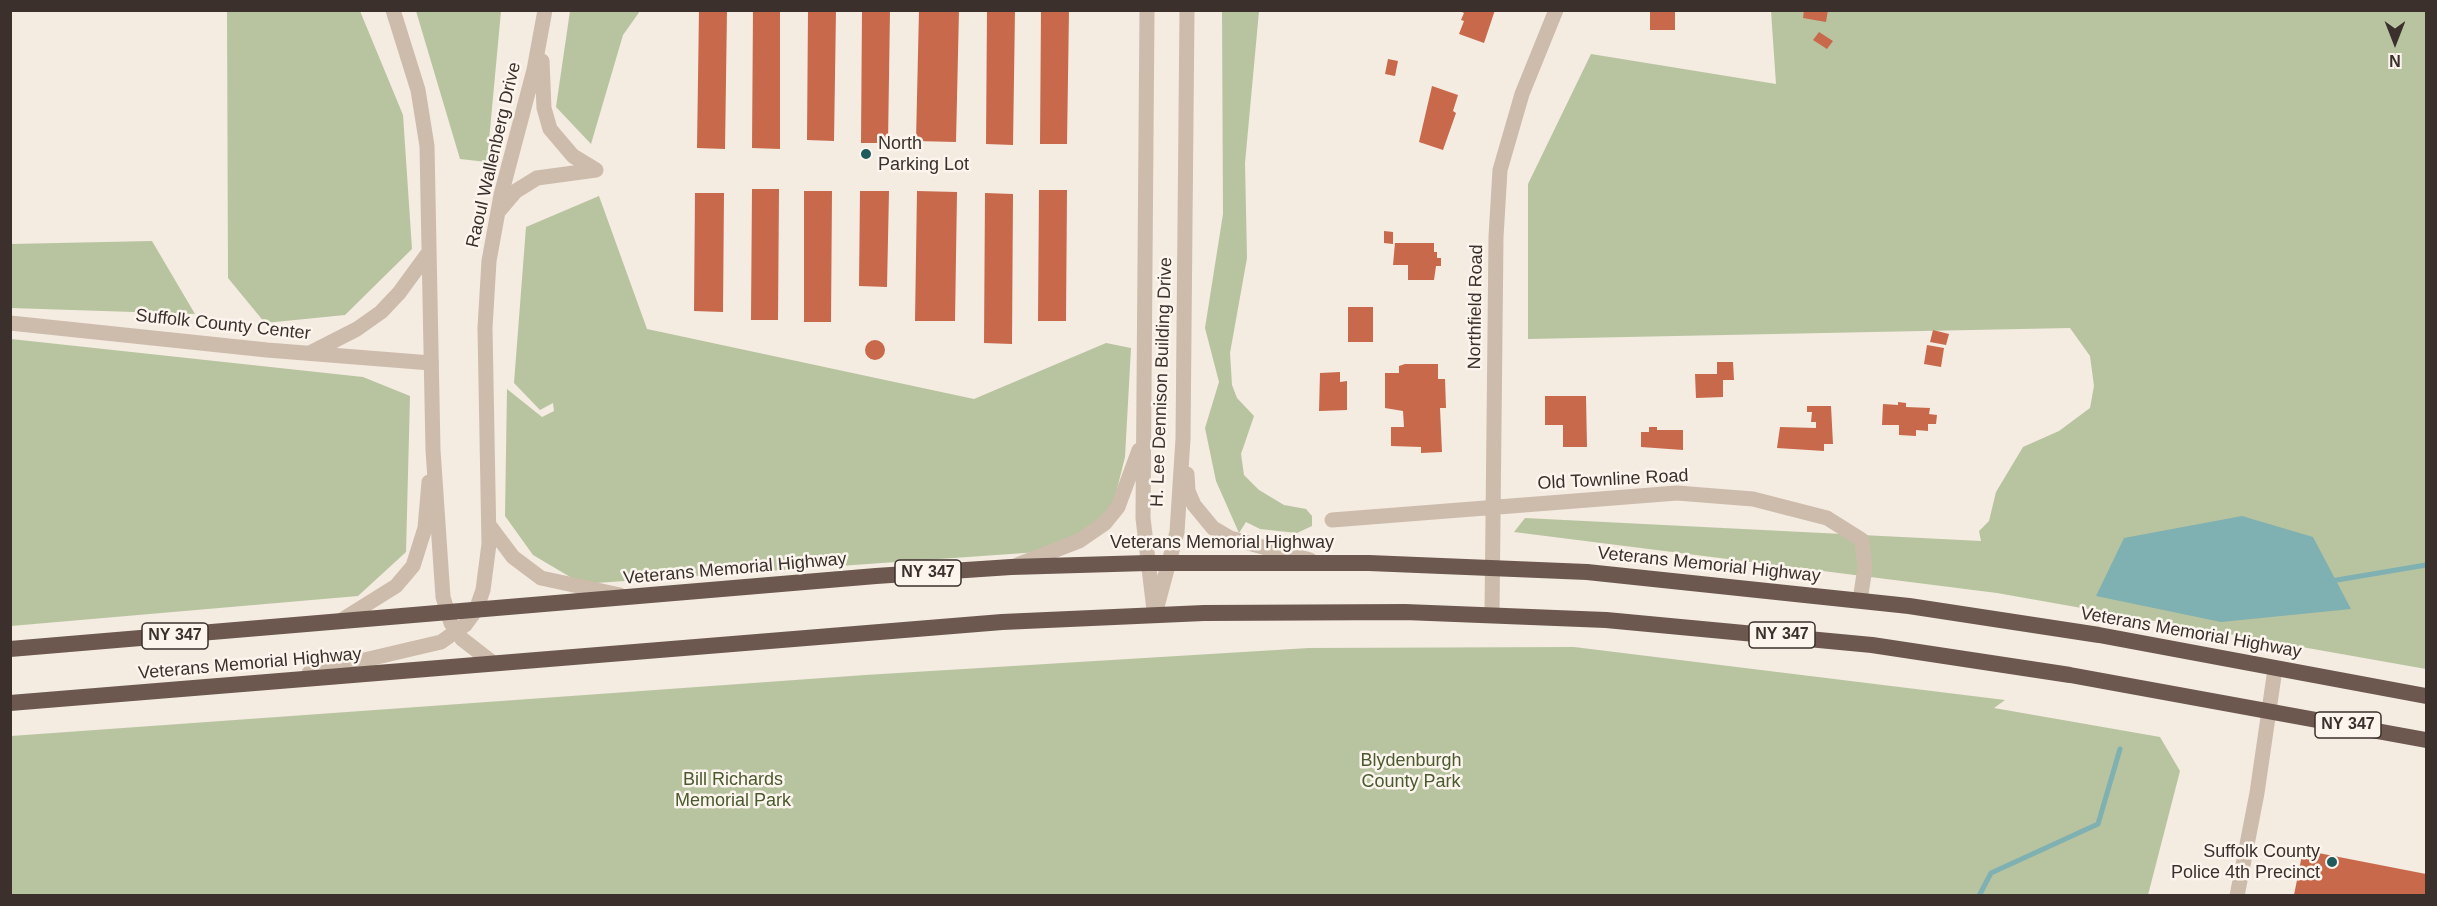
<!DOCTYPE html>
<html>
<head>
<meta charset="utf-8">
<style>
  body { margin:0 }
  #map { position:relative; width:2437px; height:906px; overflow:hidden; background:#f4ebe1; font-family:Helvetica,sans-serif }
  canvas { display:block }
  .frame { position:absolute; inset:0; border:12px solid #3b302b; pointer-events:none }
  .north { position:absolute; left:2365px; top:12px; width:60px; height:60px; -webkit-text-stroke:4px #fbf5ee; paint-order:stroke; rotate:180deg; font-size:16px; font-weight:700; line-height:24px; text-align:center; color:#3b302b }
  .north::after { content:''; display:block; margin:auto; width:21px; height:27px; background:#3b302b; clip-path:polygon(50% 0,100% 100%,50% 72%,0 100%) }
</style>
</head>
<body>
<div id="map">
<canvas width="2437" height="906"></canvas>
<div class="frame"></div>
<div class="north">N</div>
</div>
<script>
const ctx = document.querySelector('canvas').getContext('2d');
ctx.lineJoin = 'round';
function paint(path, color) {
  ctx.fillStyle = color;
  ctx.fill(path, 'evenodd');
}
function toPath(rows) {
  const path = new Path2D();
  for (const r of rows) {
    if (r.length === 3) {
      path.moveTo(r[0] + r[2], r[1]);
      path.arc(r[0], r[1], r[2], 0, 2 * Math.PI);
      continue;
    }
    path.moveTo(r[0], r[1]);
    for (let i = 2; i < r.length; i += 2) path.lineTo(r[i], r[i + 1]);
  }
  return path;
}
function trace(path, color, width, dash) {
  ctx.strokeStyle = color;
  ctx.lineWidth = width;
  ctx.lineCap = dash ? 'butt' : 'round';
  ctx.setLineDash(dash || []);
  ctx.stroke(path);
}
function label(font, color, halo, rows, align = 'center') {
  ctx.font = font + ' Helvetica,sans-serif';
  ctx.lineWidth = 5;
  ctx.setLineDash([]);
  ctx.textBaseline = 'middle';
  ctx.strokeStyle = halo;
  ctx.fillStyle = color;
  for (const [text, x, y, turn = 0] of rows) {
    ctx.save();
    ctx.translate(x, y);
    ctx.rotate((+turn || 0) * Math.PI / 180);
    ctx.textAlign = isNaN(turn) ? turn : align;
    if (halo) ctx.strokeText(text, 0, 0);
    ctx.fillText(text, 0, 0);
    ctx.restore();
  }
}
const green = toPath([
  [227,11,360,11,403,115,412,249,345,315,265,323,228,278],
  [416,11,501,11,487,162,460,159],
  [570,11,640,11,623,35,591,144,556,107],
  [1222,11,1259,11,1245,163,1247,258,1230,353,1232,385,1237,398,1254,416,1241,454,1244,475,1259,490,1284,505,1306,509,1312,516,1312,526,1297,533,1260,529,1246,522,1239,533,1216,481,1205,428,1219,382,1205,328,1223,214],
  [1771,11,2426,11,2426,669,1997,593,1514,532,1525,518,1981,541,1979,531,1989,521,1996,492,2023,447,2059,431,2090,408,2094,386,2090,356,2070,328,1528,339,1528,184,1591,54,1776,84],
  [599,196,647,329,974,399,1106,343,1131,348,1125,457,1113,505,1083,534,1039,552,582,584,533,555,505,516,507,389,542,417,554,411,553,403,540,410,514,383,526,227],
  [152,241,195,314,11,308,11,244],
  [11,339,363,377,410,396,406,552,358,596,11,626],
  [1574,647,2005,700,1994,708,2160,737,2180,771,2148,895,11,895,11,736,865,675,1309,648]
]);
const water = toPath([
  [2242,516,2313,537,2351,609,2221,622,2096,596,2124,538]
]);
const stream = toPath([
  [2331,581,2426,565],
  [1979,896,1991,873,2098,824,2120,749]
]);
const building = toPath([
  [699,10,727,10,725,149,697,148],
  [753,10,780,10,780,149,752,148],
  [808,10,836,10,834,141,807,140],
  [862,10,890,10,888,143,861,143],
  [919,10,959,10,956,142,916,141],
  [987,10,1015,10,1013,145,986,144],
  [1041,10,1069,10,1067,144,1040,144],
  [1458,10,1495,10,1484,43,1459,34,1464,21,1461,20,1464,13],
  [1650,10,1675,10,1675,30,1650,30],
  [1804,10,1828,10,1826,22,1803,18],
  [1819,32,1833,41,1827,49,1813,40],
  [1388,59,1398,61,1395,76,1385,74],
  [1432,86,1458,95,1453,111,1456,113,1443,150,1419,142],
  [752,189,779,189,778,320,751,320],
  [1039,190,1067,190,1066,321,1038,321],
  [804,191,832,191,831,322,804,322],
  [860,191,889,191,887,287,859,286],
  [917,191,957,192,955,321,915,321],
  [695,193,724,193,723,312,694,311],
  [985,193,1013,194,1012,344,984,343],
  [1384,231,1393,232,1393,244,1384,243],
  [1395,243,1434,243,1434,252,1437,252,1437,258,1441,258,1441,266,1436,266,1434,280,1408,280,1408,265,1393,265],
  [1348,307,1373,307,1373,342,1348,342],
  [1933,330,1949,334,1946,345,1930,342],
  [875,350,10],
  [1927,345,1944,348,1941,367,1924,364],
  [1717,362,1733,362,1734,380,1723,380,1723,397,1696,398,1695,374,1717,374],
  [1405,364,1438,364,1438,379,1445,379,1446,408,1440,408,1442,452,1421,453,1421,447,1391,446,1391,427,1404,427,1403,411,1385,408,1385,373,1399,373,1399,366],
  [1340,372,1340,382,1347,381,1347,410,1319,411,1320,373],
  [1545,396,1586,396,1587,447,1563,447,1563,425,1545,425],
  [1898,402,1906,403,1906,407,1930,408,1929,414,1937,415,1936,424,1928,424,1928,431,1916,430,1916,436,1899,435,1899,425,1882,425,1883,404,1898,405],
  [1807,406,1831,406,1833,444,1824,444,1824,451,1777,448,1780,427,1816,428,1816,422,1811,422,1812,412,1807,412],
  [1649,427,1657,427,1657,430,1683,430,1683,450,1641,447,1641,432,1649,432],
  [2303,850,2426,874,2426,896,2294,895]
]);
const minor = toPath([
  [10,323,267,350,431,363],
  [1332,520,1677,493,1753,499,1827,518,1862,540,1865,568,1860,600],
  [1492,614,1496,237,1500,170,1522,94,1556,10]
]);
const tertiary = toPath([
  [393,10,418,90,427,146,433,450,443,597,451,623,462,639,493,663],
  [1147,10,1143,518,1154,610],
  [542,61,544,108,550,129,573,156,596,170],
  [499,211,516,191,537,178,596,170],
  [310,353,357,329,381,312,399,293,429,252],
  [1187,474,1188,491,1194,505,1213,528,1230,538,1310,560],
  [489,525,513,557,541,578,620,595],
  [1017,565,1079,541,1105,523,1118,507,1139,450],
  [1155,614,1177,532,1183,439,1187,10],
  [340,621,396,586,413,566,425,528,429,482],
  [309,673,441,642,465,625,476,610,483,590,489,544,485,328,489,261,501,195,534,70,545,10],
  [2237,896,2257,793,2275,669]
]);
const trunk = toPath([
  [10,649,876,576,1011,567,1147,563,1369,563,1587,572,1909,606,2099,635,2426,696],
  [10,703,1002,622,1204,613,1405,612,1606,620,1872,645,2070,675,2426,740]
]);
const markers = [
  [866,154,6,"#1f5a5e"],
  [2332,862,6,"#1f5a5e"]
];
const shields = [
  [928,573,66],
  [1782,635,66],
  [175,636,66],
  [2348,725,66]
];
const shieldNames = [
  ["NY 347",928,573],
  ["NY 347",1782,635],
  ["NY 347",175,636],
  ["NY 347",2348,725]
];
const poiNames = [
  ["North",878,144],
  ["Parking Lot",878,165],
  ["Suffolk County",2320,852,"right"],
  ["Police 4th Precinct",2320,873,"right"]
];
const streetNames = [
  ["Raoul Wallenberg Drive",494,155,-77],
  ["Northfield Road",1476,307,-89],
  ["Suffolk County Center",223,325,6],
  ["H. Lee Dennison Building Drive",1162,382,-88],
  ["Old Townline Road",1613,480,-3],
  ["Veterans Memorial Highway",1222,543],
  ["Veterans Memorial Highway",1709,565,6],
  ["Veterans Memorial Highway",735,569,-5],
  ["Veterans Memorial Highway",2191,633,10],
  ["Veterans Memorial Highway",250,664,-5]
];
const parkNames = [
  ["Blydenburgh",1411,761],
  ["County Park",1411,782],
  ["Bill Richards",733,780],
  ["Memorial Park",733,801]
];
paint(green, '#b8c4a0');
paint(water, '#7fb0b2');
trace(stream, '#7fb0b2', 5);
paint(building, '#c8694b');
trace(minor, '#cdbbac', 15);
trace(tertiary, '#cdbbac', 15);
trace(trunk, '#6c584f', 16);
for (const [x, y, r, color] of markers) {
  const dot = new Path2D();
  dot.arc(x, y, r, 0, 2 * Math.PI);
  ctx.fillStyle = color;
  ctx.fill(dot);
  trace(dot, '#fbf5ee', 2);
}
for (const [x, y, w] of shields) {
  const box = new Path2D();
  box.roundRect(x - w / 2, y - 13, w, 26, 4.5);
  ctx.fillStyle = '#fbf5ee';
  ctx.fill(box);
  trace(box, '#3b302b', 1.5);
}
label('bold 16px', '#3b302b', null, shieldNames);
label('18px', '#3b302b', '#fbf5ee', poiNames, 'left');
label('18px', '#3b302b', '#fbf5ee', streetNames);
label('18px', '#4a5a2e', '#fbf5ee', parkNames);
</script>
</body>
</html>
